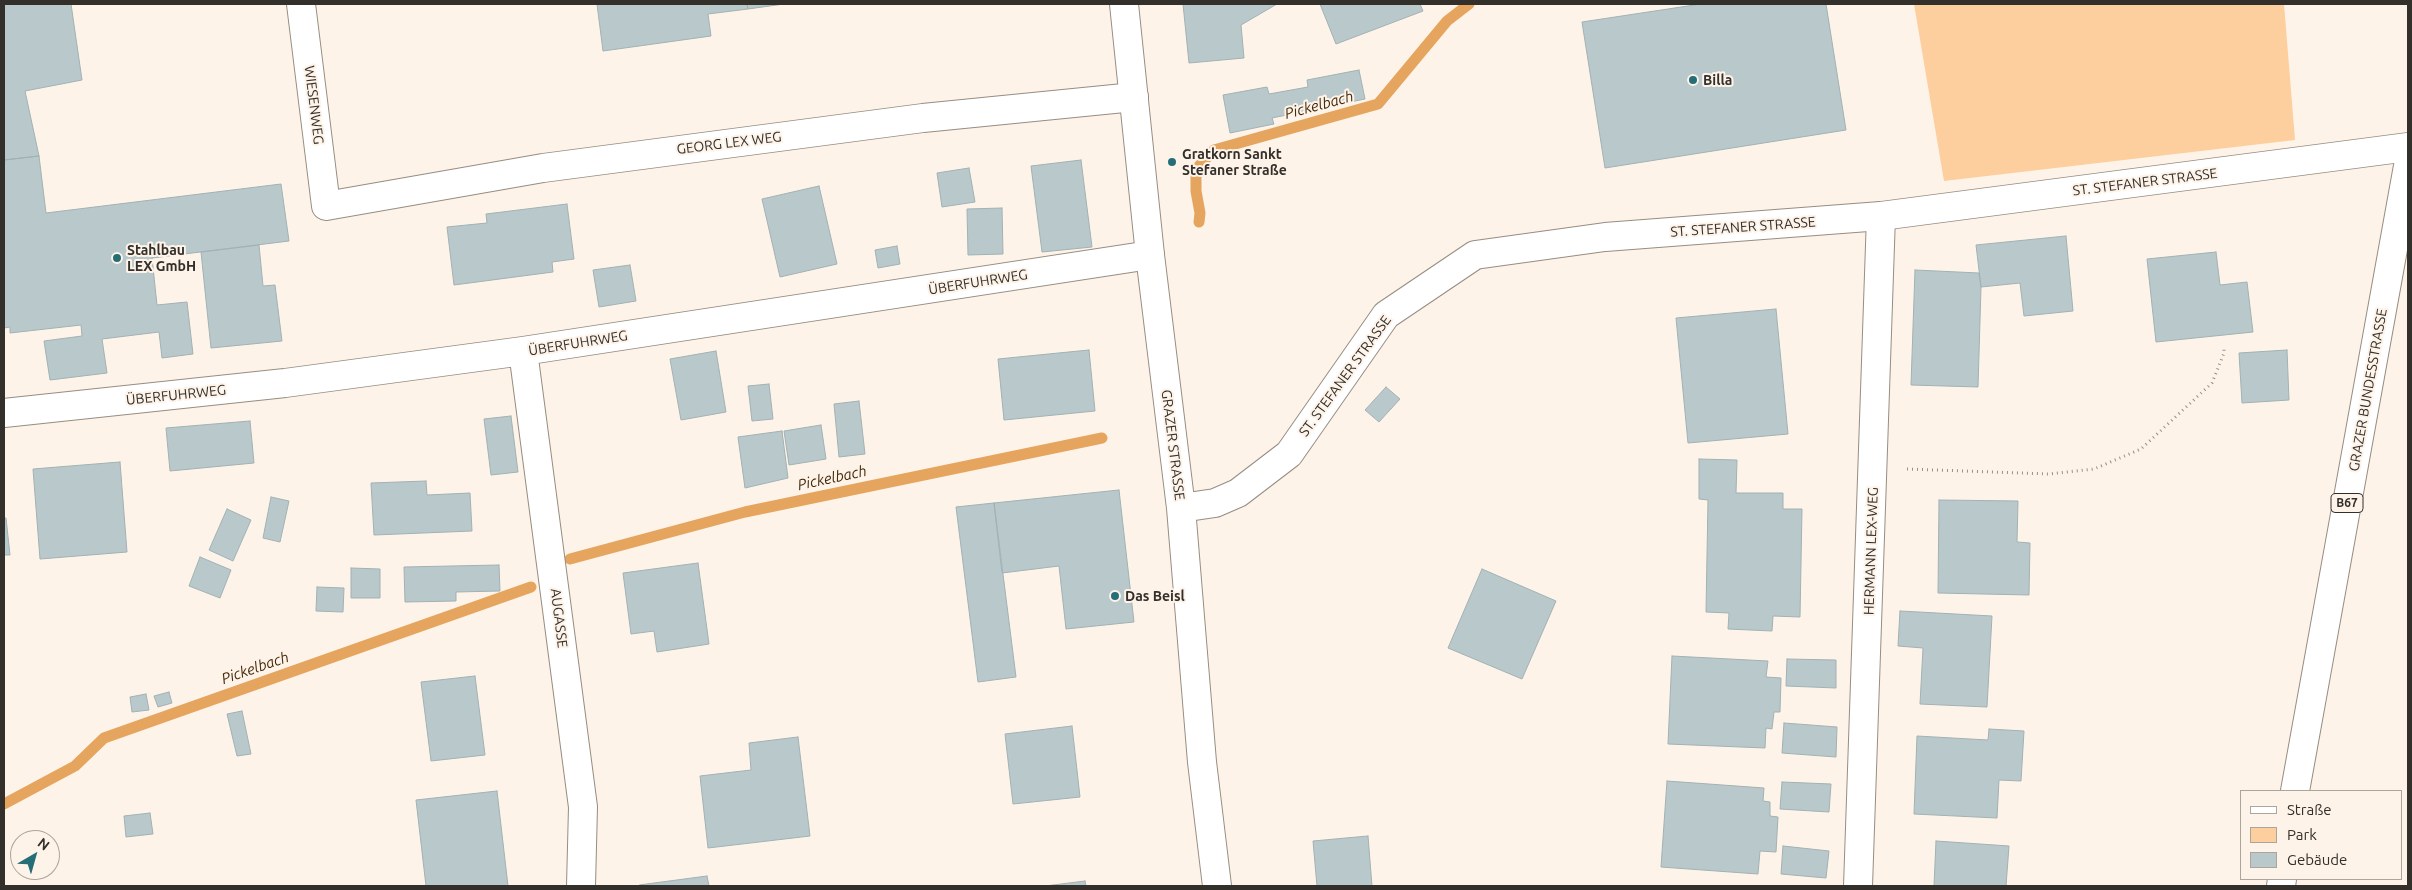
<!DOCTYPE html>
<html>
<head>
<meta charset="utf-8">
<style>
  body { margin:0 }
  #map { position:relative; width:2412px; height:890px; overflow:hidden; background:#fef3e8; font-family:Ubuntu,sans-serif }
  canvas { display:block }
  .frame { position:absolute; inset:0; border:5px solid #332f2b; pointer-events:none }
  .legend { position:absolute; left:2240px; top:790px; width:162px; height:90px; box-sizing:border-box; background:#fef3e8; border:1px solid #ada59c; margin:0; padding:6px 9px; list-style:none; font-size:15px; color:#332f2b }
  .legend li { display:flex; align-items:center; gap:10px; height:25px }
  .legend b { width:25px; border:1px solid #ada59c }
  .north { position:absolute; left:10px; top:830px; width:50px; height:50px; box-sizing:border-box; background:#fef3e8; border:1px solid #ada59c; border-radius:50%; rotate:38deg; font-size:14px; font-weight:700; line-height:20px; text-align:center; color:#332f2b }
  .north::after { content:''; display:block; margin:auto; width:18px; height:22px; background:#256e78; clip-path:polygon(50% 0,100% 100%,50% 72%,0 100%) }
</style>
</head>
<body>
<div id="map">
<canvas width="2412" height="890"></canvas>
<div class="frame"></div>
<ul class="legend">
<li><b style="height:6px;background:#fff"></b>Straße</li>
<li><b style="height:14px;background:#fdce9e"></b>Park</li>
<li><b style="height:14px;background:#b8c8cb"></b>Gebäude</li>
</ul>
<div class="north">N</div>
</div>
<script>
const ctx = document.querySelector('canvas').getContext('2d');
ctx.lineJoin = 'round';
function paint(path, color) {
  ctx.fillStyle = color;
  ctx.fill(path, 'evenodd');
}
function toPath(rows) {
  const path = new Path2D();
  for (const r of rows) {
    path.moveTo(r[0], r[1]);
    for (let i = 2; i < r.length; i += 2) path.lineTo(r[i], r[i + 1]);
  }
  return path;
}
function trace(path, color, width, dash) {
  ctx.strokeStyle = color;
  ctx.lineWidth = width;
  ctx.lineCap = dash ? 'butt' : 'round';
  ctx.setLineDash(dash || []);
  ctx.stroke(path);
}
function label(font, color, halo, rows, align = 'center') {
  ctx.font = font + ' Ubuntu,sans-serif';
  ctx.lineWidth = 4;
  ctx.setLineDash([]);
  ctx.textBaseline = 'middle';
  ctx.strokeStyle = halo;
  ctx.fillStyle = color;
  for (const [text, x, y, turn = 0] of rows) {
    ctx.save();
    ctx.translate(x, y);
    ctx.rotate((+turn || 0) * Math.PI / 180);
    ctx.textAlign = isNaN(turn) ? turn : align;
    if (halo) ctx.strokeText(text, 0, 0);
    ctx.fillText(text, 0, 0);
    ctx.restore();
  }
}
const green = toPath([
  [1914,4,2284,4,2295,140,1944,181]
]);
const stream = toPath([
  [1199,222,1200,213,1196,191,1196,176,1199,166,1214,150,1378,104,1447,21,1469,4],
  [570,559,745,512,1102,438],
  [4,804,75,766,104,738,531,587]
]);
const building = toPath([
  [4,4,71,4,82,80,25,91,39,156,4,160,4,4],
  [597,4,747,4,748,9,708,14,711,36,603,51,597,4],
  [747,4,784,4,748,9,747,4],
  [1183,4,1277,4,1241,25,1244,58,1189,63,1183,4],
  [1320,4,1420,4,1423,11,1336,44,1320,4],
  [1701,4,1826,4,1846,130,1605,168,1582,22,1701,4],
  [1359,70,1365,99,1272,118,1274,124,1230,133,1223,95,1267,87,1269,94,1308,87,1307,80,1359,70],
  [39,156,46,213,281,184,289,241,152,258,157,305,187,302,193,354,162,358,159,332,102,339,107,373,50,380,44,341,82,336,81,325,10,333,10,327,4,328,4,160,39,156],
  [1081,160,1092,247,1042,252,1031,166,1081,160],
  [969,168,975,202,942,207,937,173,969,168],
  [819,186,837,264,780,277,762,199,819,186],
  [567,204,574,259,552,262,553,272,454,285,447,227,487,223,486,214,567,204],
  [1002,208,1003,254,968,255,967,209,1002,208],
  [2066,236,2073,311,2024,316,2020,283,1981,287,1976,245,2066,236],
  [259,245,263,286,275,285,282,341,211,348,201,252,259,245],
  [897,246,900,264,878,268,875,250,897,246],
  [2216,252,2220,285,2247,282,2253,332,2156,342,2147,259,2216,252],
  [630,265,636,301,599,307,593,270,630,265],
  [1915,270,1979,273,1981,287,1978,387,1911,385,1915,270],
  [1776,309,1788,434,1688,443,1676,318,1776,309],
  [1089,350,1095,411,1004,420,998,359,1089,350],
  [2287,350,2289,400,2242,403,2239,353,2287,350],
  [716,351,726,412,681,420,670,359,716,351],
  [769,384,773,419,752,421,748,386,769,384],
  [1386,387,1400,399,1379,422,1365,410,1386,387],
  [859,401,865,454,839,457,834,404,859,401],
  [511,416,518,472,491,475,484,419,511,416],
  [250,421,254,463,170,471,166,428,250,421],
  [821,425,826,459,789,465,784,431,821,425],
  [782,431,788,478,745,488,738,437,782,431],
  [1699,459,1737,460,1736,493,1783,493,1783,509,1802,509,1800,617,1773,616,1772,631,1728,629,1729,613,1706,612,1708,500,1699,499,1699,459],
  [120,462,127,552,40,559,33,469,120,462],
  [426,481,427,495,470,493,472,531,374,535,371,483,426,481],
  [1119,490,1134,622,1066,629,1059,566,1002,573,994,503,1119,490],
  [271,497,289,501,280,542,263,538,271,497],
  [1939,500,2018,501,2017,542,2030,543,2029,595,1938,593,1939,500],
  [994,503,1016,677,978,682,956,507,994,503],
  [227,509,251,520,233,561,209,550,227,509],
  [4,518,6,518,10,555,4,555,4,518],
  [200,557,231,570,220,598,189,586,200,557],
  [698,563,709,644,657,652,654,631,631,634,623,573,698,563],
  [499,565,500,591,456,592,456,601,405,602,404,567,499,565],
  [351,568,380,569,380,598,351,598,351,568],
  [1482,569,1556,601,1522,679,1448,648,1482,569],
  [317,587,344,588,343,612,316,611,317,587],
  [1900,611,1992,616,1987,707,1920,704,1923,648,1898,646,1900,611],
  [1672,656,1768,661,1766,677,1781,678,1780,712,1774,712,1772,729,1766,728,1765,748,1668,744,1672,656],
  [1787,659,1836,660,1836,688,1786,686,1787,659],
  [475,676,485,755,431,761,421,682,475,676],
  [169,692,172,703,158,707,154,696,169,692],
  [146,694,149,710,132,712,130,697,146,694],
  [242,711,251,754,237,756,227,714,242,711],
  [1784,723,1837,727,1836,757,1782,753,1784,723],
  [1072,726,1080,797,1013,804,1005,734,1072,726],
  [1989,729,2024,731,2021,781,1999,780,1997,818,1914,814,1917,736,1988,740,1989,729],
  [798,737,810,836,708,848,700,776,751,770,749,743,798,737],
  [1667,781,1764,788,1763,801,1770,802,1770,816,1778,817,1776,852,1760,851,1758,874,1661,867,1667,781],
  [1782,782,1831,784,1829,812,1780,809,1782,782],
  [497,791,508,886,426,886,416,800,497,791],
  [150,813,153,834,126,837,124,816,150,813],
  [1368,836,1372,886,1317,886,1313,841,1368,836],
  [1936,841,2009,846,2006,886,1934,886,1936,841],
  [1783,846,1829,851,1826,878,1781,874,1783,846],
  [707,876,709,886,639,886,639,885,707,876],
  [1085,881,1086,886,1045,886,1085,881]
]);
const path = toPath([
  [1907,469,2049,474,2094,469,2141,449,2212,383,2224,353,2224,347]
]);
const street = toPath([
  [301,4,326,206,543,168,923,118,1134,97],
  [523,351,583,807,581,886],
  [4,413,285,383,523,351,1150,255],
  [1858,886,1881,216]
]);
const secondary = toPath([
  [1124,4,1150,255,1181,508,1202,762,1217,886],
  [1181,508,1215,503,1238,493,1289,454,1386,315,1475,255,1605,237,1881,216,2408,147]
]);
const primary = toPath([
  [2295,791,2408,166],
  [2281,886,2282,879]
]);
const markers = [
  [1693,80,5,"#256e78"],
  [1172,162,5,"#256e78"],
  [117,258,5,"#256e78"],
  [1115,596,5,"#256e78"]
];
const shields = [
  [2347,503,32]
];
const shieldNames = [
  ["B67",2347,503]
];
const poiNames = [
  ["Billa",1703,80],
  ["Gratkorn Sankt",1182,154],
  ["Stefaner Straße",1182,170],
  ["Stahlbau",127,250],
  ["LEX GmbH",127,266],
  ["Das Beisl",1125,596]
];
const streetNames = [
  ["WIESENWEG",314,105,83],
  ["GEORG LEX WEG",729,143,-7],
  ["ST. STEFANER STRASSE",2145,182,-7],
  ["ST. STEFANER STRASSE",1743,227,-4],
  ["ÜBERFUHRWEG",978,282,-9],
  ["ÜBERFUHRWEG",578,343,-9],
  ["ST. STEFANER STRASSE",1345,376,-54],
  ["GRAZER BUNDESSTRASSE",2368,390,-80],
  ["ÜBERFUHRWEG",176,395,-6],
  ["GRAZER STRASSE",1173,445,83],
  ["HERMANN LEX-WEG",1871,551,-88],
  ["AUGASSE",559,618,83]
];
const waterNames = [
  ["Pickelbach",1319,105,-15],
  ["Pickelbach",832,478,-12],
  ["Pickelbach",255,668,-19]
];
paint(green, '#fdce9e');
trace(stream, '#e5a55f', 11);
paint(building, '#b8c8cb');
trace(building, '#a1b1b4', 1);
trace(street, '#968d83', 30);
trace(secondary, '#968d83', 30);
trace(primary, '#968d83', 30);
trace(path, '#979088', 3, [1, 4]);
trace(street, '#fff', 28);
trace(secondary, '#fff', 28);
trace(primary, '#fff', 28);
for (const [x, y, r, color] of markers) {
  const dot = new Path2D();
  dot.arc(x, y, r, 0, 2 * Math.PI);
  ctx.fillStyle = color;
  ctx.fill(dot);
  trace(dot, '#fef3e8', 2);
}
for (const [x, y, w] of shields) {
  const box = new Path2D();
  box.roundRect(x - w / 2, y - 9.5, w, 19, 4);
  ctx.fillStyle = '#fef3e8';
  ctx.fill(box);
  trace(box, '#332f2b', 1);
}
label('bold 12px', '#332f2b', null, shieldNames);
label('bold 14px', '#332f2b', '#fef3e8', poiNames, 'left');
label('14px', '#332f2b', '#fef3e8', streetNames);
label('italic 15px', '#442a0b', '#fef3e8', waterNames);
</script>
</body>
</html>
